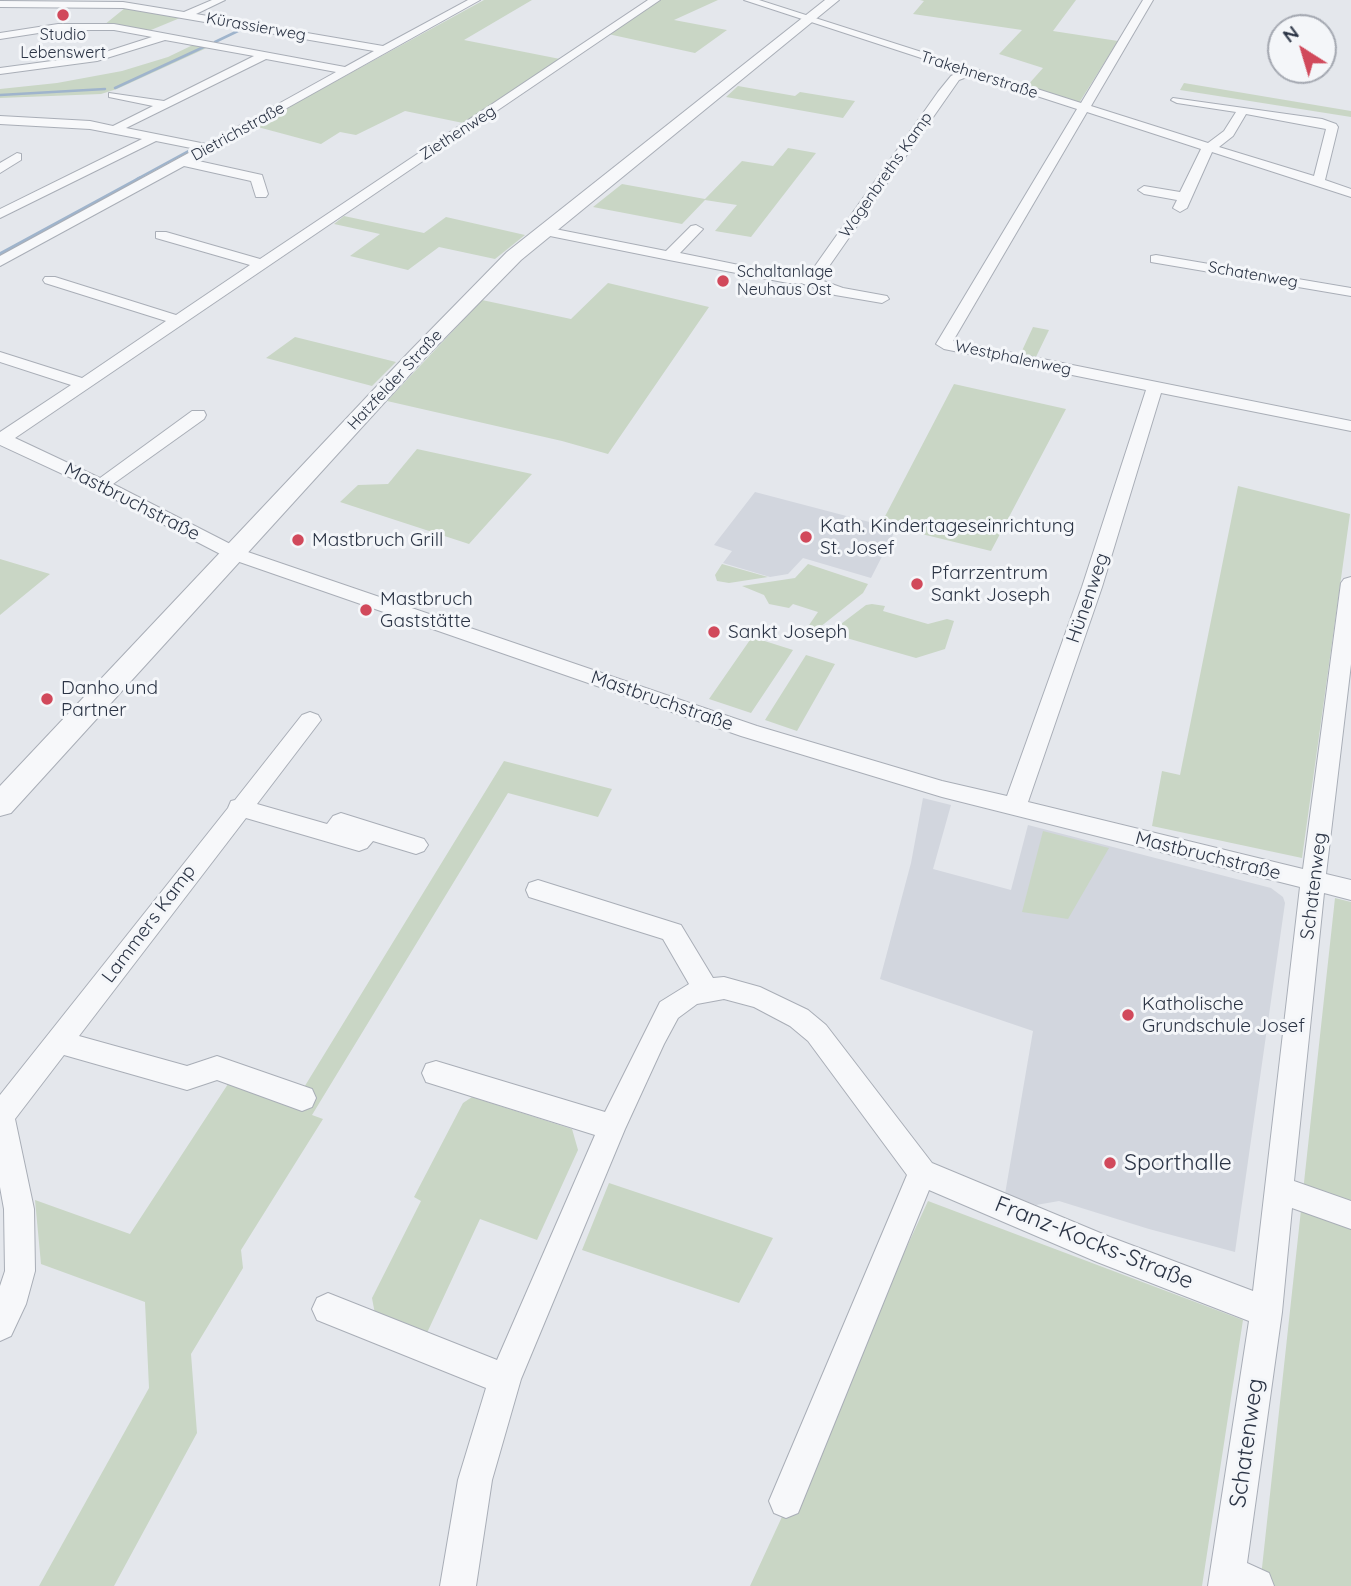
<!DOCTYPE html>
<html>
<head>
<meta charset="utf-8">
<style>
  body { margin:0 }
  #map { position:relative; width:1351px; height:1586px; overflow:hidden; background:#e4e7ec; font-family:Quicksand,sans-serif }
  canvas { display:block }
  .north { position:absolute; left:1267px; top:14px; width:70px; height:70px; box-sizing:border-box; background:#f4f6f9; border:2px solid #a4a8b1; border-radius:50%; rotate:323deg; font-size:19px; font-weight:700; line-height:28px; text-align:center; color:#2b3445 }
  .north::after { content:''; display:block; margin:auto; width:24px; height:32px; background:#d1495b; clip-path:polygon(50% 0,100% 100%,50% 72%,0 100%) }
</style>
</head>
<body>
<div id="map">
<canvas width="1351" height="1586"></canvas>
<div class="north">N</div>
</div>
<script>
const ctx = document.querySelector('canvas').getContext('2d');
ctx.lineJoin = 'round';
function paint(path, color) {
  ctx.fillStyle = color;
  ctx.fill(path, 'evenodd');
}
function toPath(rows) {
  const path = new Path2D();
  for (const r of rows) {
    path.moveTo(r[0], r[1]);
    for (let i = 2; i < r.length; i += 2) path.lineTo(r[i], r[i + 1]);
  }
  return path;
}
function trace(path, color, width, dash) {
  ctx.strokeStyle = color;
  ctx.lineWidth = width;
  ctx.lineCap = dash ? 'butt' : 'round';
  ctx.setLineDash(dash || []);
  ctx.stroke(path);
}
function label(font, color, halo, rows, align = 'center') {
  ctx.font = font + ' Quicksand,sans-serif';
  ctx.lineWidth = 6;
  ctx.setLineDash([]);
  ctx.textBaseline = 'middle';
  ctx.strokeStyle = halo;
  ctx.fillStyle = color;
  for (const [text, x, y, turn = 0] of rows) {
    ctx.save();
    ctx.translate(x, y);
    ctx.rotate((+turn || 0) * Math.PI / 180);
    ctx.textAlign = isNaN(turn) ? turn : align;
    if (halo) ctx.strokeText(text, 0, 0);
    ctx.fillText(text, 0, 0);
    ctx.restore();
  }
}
const built = toPath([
  [755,492,896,529,871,578,803,558,788,574,770,577,723,563,732,551,714,545],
  [923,798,951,805,933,869,1011,890,1028,825,1271,888,1283,897,1285,903,1235,1252,1149,1229,1059,1201,1036,1205,1005,1194,1033,1031,880,979,911,863]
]);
const green = toPath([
  [484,0,532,0,464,40,560,59,463,123,405,111,356,135,340,132,321,144,254,126],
  [659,0,718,0,674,20,727,30,695,53,608,34],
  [920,0,1076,0,1053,31,1118,41,1079,103,1027,86,1043,68,999,54,1022,30,913,14,924,1],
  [125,8,180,18,151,30,104,25],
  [197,43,211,46,117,89,101,94,0,98,0,89,57,83,122,71,168,57],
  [1184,83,1351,111,1351,117,1180,90],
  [738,86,795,96,800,92,855,101,843,118,726,97],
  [788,148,816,153,751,237,715,231,737,205,705,200,682,224,593,207,622,184,705,199,742,161,773,166],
  [344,216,424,233,446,217,525,235,495,259,439,247,408,270,350,256,380,234,334,224],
  [608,283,709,307,608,454,562,441,387,401,482,300,571,319],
  [1033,327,1049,330,1035,359,1020,355],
  [295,337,396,362,372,386,266,358],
  [954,384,1066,409,991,551,881,524],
  [417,449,532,474,469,544,340,502,358,485,388,484],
  [1238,486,1350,514,1302,858,1152,826,1162,771,1180,775],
  [0,559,50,574,0,615],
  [722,564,768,577,729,583,717,581,715,575],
  [808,564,868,584,863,593,815,631,807,628,818,612,793,604,789,608,769,604,764,595,742,586,795,578],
  [872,604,885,606,883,611,928,624,947,619,954,621,945,649,916,658,829,633,866,605],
  [752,637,793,650,751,713,709,699],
  [806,655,835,664,797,731,765,720],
  [504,761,612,789,598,817,508,793,312,1115,323,1119,241,1250,243,1268,191,1354,197,1433,114,1586,39,1586,149,1388,145,1302,41,1264,35,1200,130,1234,228,1084,292,1107],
  [1043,831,1109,848,1068,919,1022,912],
  [1335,898,1351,902,1351,1586,1260,1586],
  [472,1097,572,1129,578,1150,537,1240,480,1219,426,1335,375,1314,372,1298,421,1201,414,1197,463,1103],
  [609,1183,773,1238,739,1303,582,1250],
  [928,1201,1243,1320,1202,1586,750,1586]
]);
const streamFar1 = toPath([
  [215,42,240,30],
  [115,88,208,45],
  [0,95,105,89],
  [137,179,194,148]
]);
const stream = toPath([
  [0,254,140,178]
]);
const minor = toPath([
  [212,0,225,0,196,14,383,46,468,0,480,0,194,160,262,175,268,194,266,197,256,197,251,181,184,166,0,266,0,256,196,149,156,141,0,218,0,209,142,139,90,129,0,124,0,116,90,121,113,126,153,106,109,97,109,93,164,101,254,56,165,40,97,61,0,74,0,68,96,55,152,37,114,30,58,30,0,39,0,33,58,24,114,24,345,67,374,51,123,8,0,7,0,1,123,2,184,12,212,0],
  [266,59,336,72,206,144,126,128,266,59],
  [648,0,660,0,15,438,100,478,192,411,204,411,206,415,204,419,113,484,242,550,757,726,942,781,1007,796,1082,587,1146,390,944,349,936,344,1077,109,972,75,959,80,825,272,815,278,843,288,887,296,889,299,882,303,835,295,801,283,788,283,669,260,545,235,538,231,545,227,666,251,691,226,696,225,703,229,680,253,788,275,800,275,815,266,938,92,951,76,961,71,744,0,759,0,1081,103,1143,0,1153,0,1091,106,1208,143,1224,131,1236,112,1177,103,1171,100,1173,98,1322,119,1336,124,1338,127,1325,180,1351,189,1351,197,1212,152,1187,208,1180,212,1173,208,1177,200,1144,194,1138,190,1144,186,1180,192,1201,149,1087,112,953,341,1351,421,1351,431,1161,393,1102,587,1028,802,1303,869,1341,583,1344,579,1351,577,1351,664,1326,874,1351,880,1351,900,1324,893,1294,1181,1351,1201,1351,1229,1292,1208,1282,1312,1247,1563,1269,1573,1274,1586,1208,1586,1249,1321,1097,1262,929,1190,798,1513,786,1518,774,1513,769,1501,907,1175,808,1041,790,1026,754,1007,724,999,697,1004,678,1018,664,1044,625,1129,521,1379,492,1480,476,1586,440,1586,458,1480,486,1388,317,1320,312,1309,317,1298,328,1293,497,1360,595,1135,426,1082,422,1073,426,1064,436,1061,605,1112,660,1002,689,984,663,939,529,897,526,890,529,883,538,880,681,925,713,978,724,977,760,987,808,1010,826,1025,932,1163,1110,1237,1253,1291,1300,887,942,797,741,736,228,558,95,489,0,445,0,432,71,385,0,362,0,352,82,378,166,321,45,283,43,280,45,277,55,277,176,315,250,265,156,238,156,232,166,232,260,259,648,0],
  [1246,114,1326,129,1314,176,1219,147,1233,136,1246,114],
  [17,153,21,154,21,160,0,173,0,163,17,153],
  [1156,255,1351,288,1351,296,1151,262,1151,256,1156,255],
  [310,712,318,715,321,720,257,804,327,824,333,816,341,813,424,839,428,845,424,851,416,854,373,841,367,848,359,851,246,818,79,1036,187,1066,217,1056,312,1089,316,1098,312,1107,302,1111,217,1080,187,1090,64,1055,15,1119,34,1209,35,1271,26,1304,11,1336,0,1341,0,1286,5,1271,4,1209,0,1187,0,1095,228,808,231,801,235,800,302,715,310,712]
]);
const tertiary = toPath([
  [825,0,839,0,521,260,424,359,11,813,0,816,0,786,410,351,507,252,825,0]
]);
const markers = [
  [63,15,7,"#d1495b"],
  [723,281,7,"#d1495b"],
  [806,537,7,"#d1495b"],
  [298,540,7,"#d1495b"],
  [917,584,7,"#d1495b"],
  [366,610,7,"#d1495b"],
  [714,632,7,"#d1495b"],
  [47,699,7,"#d1495b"],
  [1128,1015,7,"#d1495b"],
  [1110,1163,7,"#d1495b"]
];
const farStreetnames = [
  ["Kürassierweg",256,27,10],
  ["Trakehnerstraße",979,75,18],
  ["Dietrichstraße",238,132,-29],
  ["Ziethenweg",458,133,-33],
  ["Wagenbreths Kamp",886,175,-55],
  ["Schatenweg",1253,275,10],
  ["Westphalenweg",1013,358,12],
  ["Hatzfelder Straße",395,380,-47]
];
const farPoinames = [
  ["Studio",63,35],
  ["Lebenswert",63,53],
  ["Schaltanlage",737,272,"left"],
  ["Neuhaus Ost",737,290,"left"]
];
const streetNames = [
  ["Mastbruchstraße",132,502,27],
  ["Hünenweg",1088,598,-71],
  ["Mastbruchstraße",662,701,19],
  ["Mastbruchstraße",1208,856,14],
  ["Schatenweg",1314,886,-83],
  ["Lammers Kamp",149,924,-53]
];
const poiNames = [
  ["Kath. Kindertageseinrichtung",820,526],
  ["St. Josef",820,548],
  ["Mastbruch Grill",312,540],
  ["Pfarrzentrum",931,573],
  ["Sankt Joseph",931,595],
  ["Mastbruch",380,599],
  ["Gaststätte",380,621],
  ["Sankt Joseph",728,632],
  ["Danho und",61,688],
  ["Partner",61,710],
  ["Katholische",1142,1004],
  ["Grundschule Josef",1142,1026]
];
const nearPoinames = [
  ["Sporthalle",1124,1163]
];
const nearStreetnames = [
  ["Franz-Kocks-Straße",1094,1243,22],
  ["Schatenweg",1247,1443,-82]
];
paint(built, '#d2d6de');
paint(green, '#c9d6c5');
trace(streamFar1, '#9fb4cc', 2.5);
trace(stream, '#9fb4cc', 3.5);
trace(minor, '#a9aeb7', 2);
trace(tertiary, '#a9aeb7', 2);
paint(minor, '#f7f8fa');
paint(tertiary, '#f7f8fa');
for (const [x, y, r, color] of markers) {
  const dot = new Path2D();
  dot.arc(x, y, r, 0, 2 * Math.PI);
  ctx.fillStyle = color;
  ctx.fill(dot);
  trace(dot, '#f4f6f9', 2.5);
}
label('16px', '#2b3445', '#f4f6f9', farStreetnames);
label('16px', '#2b3445', '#f4f6f9', farPoinames);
label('19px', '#2b3445', '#f4f6f9', streetNames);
label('19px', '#2b3445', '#f4f6f9', poiNames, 'left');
label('23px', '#2b3445', '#f4f6f9', nearPoinames, 'left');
label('23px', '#2b3445', '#f4f6f9', nearStreetnames);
</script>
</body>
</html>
